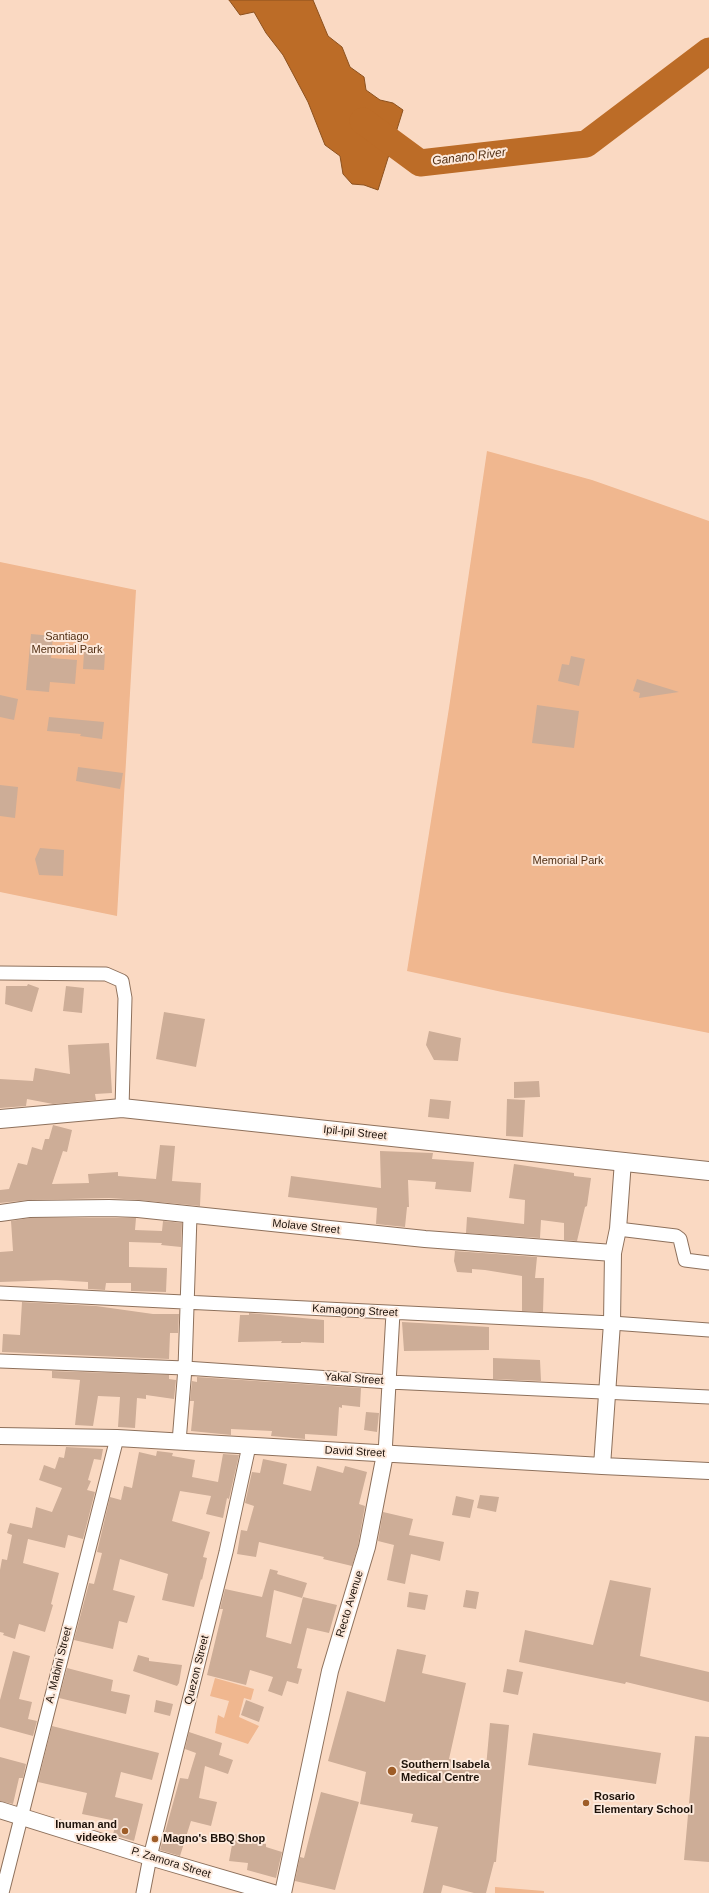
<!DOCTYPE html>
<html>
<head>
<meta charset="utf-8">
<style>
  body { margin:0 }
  canvas { display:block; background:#fad9c2 }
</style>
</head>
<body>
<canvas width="709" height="1893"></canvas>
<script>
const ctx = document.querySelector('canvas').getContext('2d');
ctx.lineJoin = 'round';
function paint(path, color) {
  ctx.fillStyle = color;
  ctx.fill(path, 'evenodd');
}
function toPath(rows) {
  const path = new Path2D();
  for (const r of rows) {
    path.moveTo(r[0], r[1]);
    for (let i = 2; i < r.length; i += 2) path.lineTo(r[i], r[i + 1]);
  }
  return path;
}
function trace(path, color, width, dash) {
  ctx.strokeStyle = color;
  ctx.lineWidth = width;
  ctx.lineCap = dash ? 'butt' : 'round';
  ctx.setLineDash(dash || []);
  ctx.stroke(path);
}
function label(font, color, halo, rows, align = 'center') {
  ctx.font = font + ' Arial,sans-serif';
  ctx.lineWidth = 4;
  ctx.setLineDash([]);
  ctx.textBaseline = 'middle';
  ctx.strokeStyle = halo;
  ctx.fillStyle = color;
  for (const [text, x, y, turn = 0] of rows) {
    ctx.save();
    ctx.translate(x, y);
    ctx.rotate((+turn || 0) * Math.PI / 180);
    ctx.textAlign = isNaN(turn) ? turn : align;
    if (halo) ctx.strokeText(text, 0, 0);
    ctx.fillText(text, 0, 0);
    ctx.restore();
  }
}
const green = toPath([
  [487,451,592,480,709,521,709,1033,502,992,407,971,449,708],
  [0,562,136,590,117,916,0,892],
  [215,1678,254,1689,251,1700,244,1698,239,1717,259,1726,248,1744,215,1733,218,1715,224,1718,229,1701,210,1696],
  [495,1887,544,1891,544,1893,495,1893]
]);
const water = toPath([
  [229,0,313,0,328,36,342,47,350,67,364,77,366,90,380,100,393,103,403,110,378,190,364,185,352,184,343,174,340,156,325,145,308,102,283,55,266,33,254,12,240,15,229,0]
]);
const river = toPath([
  [363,121,420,163,586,144,709,51]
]);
const building = toPath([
  [31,634,53,636,51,658,77,660,75,684,50,682,49,692,26,690],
  [84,652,105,654,104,670,83,669],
  [571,656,585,659,579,686,558,681,562,664,569,665],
  [637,679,679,692,639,698,640,693,633,691],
  [0,695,18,699,14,720,0,717],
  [537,705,579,711,574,748,532,743],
  [49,717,104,722,102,739,80,736,81,734,47,731],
  [78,767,123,773,120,789,76,781],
  [0,785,18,787,15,818,0,816],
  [40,848,64,850,63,876,39,875,35,859],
  [28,984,39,988,32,1012,5,1004,6,986,27,986],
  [66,986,84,988,82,1013,63,1011],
  [164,1012,205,1019,196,1067,156,1059],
  [429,1031,461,1038,458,1061,434,1060,426,1045],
  [109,1043,112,1093,95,1094,96,1100,53,1104,27,1099,26,1106,0,1108,0,1079,33,1081,35,1068,70,1074,68,1045],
  [539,1081,540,1097,514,1098,514,1082],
  [430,1099,451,1101,449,1119,428,1117],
  [507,1099,525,1100,523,1137,506,1136],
  [53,1125,72,1130,67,1152,63,1151,52,1184,89,1183,88,1174,118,1172,118,1176,156,1179,160,1145,175,1146,172,1181,201,1183,200,1206,139,1200,109,1198,29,1200,0,1203,0,1190,9,1189,18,1163,27,1165,32,1147,42,1150,45,1139,49,1139],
  [380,1151,433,1153,432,1159,474,1162,471,1192,435,1189,436,1182,408,1180,409,1207,407,1207,405,1227,376,1224,377,1208,288,1197,291,1176,381,1188],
  [514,1164,574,1173,574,1176,591,1178,587,1206,585,1207,577,1241,564,1240,564,1223,541,1220,540,1238,466,1233,467,1217,524,1224,525,1200,509,1198],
  [30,1218,136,1218,135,1230,162,1231,163,1221,182,1223,181,1247,161,1245,162,1243,129,1242,129,1267,167,1268,166,1292,131,1291,131,1283,106,1283,105,1290,88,1289,88,1282,56,1280,0,1282,0,1252,13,1251,11,1221],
  [455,1251,537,1257,535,1278,544,1278,543,1312,522,1311,522,1276,485,1270,472,1269,472,1273,457,1272,454,1261],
  [22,1302,96,1306,153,1314,179,1314,178,1333,170,1333,169,1359,2,1352,3,1334,20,1335],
  [249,1313,324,1320,324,1343,301,1342,301,1343,281,1343,282,1341,238,1342,240,1315,249,1315],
  [402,1322,489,1327,489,1350,404,1351],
  [493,1358,540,1360,541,1381,493,1379],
  [52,1371,169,1375,169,1379,176,1380,174,1399,146,1395,146,1399,137,1398,135,1428,118,1427,120,1397,98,1396,93,1426,75,1425,80,1380,52,1378],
  [197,1377,361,1388,360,1407,342,1405,342,1408,339,1407,337,1436,305,1434,305,1439,271,1436,272,1431,231,1429,231,1435,191,1431,194,1401,190,1401,192,1381,197,1382],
  [366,1412,379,1413,377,1432,364,1430],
  [66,1447,103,1449,101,1460,94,1459,88,1480,91,1481,87,1490,95,1492,83,1539,68,1535,65,1548,28,1539,23,1563,59,1573,51,1604,53,1605,45,1632,19,1624,15,1639,3,1635,4,1633,0,1632,0,1570,2,1559,7,1560,12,1535,7,1533,10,1523,32,1528,36,1507,52,1512,62,1488,39,1480,44,1465,55,1469,59,1457,64,1458],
  [157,1451,173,1453,172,1456,195,1460,192,1477,218,1482,223,1454,239,1455,229,1499,227,1498,223,1518,206,1514,211,1496,180,1491,172,1521,210,1532,203,1557,207,1558,202,1580,201,1579,194,1607,162,1600,168,1574,120,1559,113,1590,135,1596,127,1623,119,1621,113,1649,74,1640,89,1583,94,1584,102,1553,97,1552,110,1497,121,1500,124,1486,132,1488,139,1452,156,1456],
  [263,1459,287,1464,283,1484,311,1491,317,1466,343,1473,345,1466,367,1472,359,1504,365,1506,358,1545,352,1566,323,1559,324,1557,259,1542,256,1557,237,1554,241,1530,247,1531,254,1506,245,1503,252,1472,260,1473],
  [480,1495,499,1497,496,1512,477,1508],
  [456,1496,474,1500,470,1518,452,1515],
  [383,1512,413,1519,409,1535,444,1542,440,1561,411,1554,405,1584,387,1580,394,1545,378,1541],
  [270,1569,278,1571,277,1574,307,1583,302,1598,274,1590,266,1637,291,1644,303,1597,337,1605,329,1633,307,1628,297,1668,302,1669,298,1684,287,1681,282,1696,268,1691,273,1677,250,1670,246,1685,207,1675,223,1609,220,1609,225,1589,262,1597],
  [610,1580,651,1588,640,1656,709,1672,709,1702,626,1682,625,1684,519,1662,525,1630,593,1645],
  [466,1590,479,1592,476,1609,463,1607],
  [409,1592,428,1595,425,1610,407,1607],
  [397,1649,426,1655,422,1673,466,1683,449,1759,486,1767,490,1723,509,1725,496,1862,494,1862,486,1893,474,1893,443,1885,441,1893,423,1893,438,1827,411,1822,413,1814,360,1804,366,1772,328,1761,347,1691,385,1702],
  [13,1651,30,1656,19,1699,32,1702,28,1719,37,1721,33,1736,0,1727,0,1700],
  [138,1655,149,1658,149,1661,182,1665,179,1683,177,1686,133,1671],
  [67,1668,113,1680,111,1691,130,1695,126,1714,59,1698],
  [507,1669,523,1672,518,1695,503,1692],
  [156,1700,173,1704,170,1716,154,1712],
  [246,1700,264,1707,259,1722,241,1715],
  [52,1726,159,1753,152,1780,121,1772,115,1797,143,1804,134,1841,113,1835,116,1821,82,1814,87,1793,38,1782],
  [189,1732,222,1743,219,1755,233,1760,228,1774,205,1766,199,1798,217,1802,211,1826,191,1821,180,1856,160,1850,180,1778,188,1779,196,1753,185,1749],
  [533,1733,661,1753,656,1784,528,1765],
  [695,1736,709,1737,709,1862,684,1860],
  [0,1757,26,1764,23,1778,19,1778,13,1804,0,1801],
  [321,1792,359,1802,335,1890,295,1881,300,1857,304,1858],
  [234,1834,266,1844,266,1847,282,1852,276,1878,247,1870,248,1863,229,1861]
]);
const minor = toPath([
  [0,973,106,974,122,981,125,998,122,1108],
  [618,1229,676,1236,680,1239,685,1260,709,1263],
  [0,1293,612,1323,709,1330],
  [0,1361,185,1368,389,1382,709,1397],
  [179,1442,185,1368,190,1216],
  [385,1454,393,1313],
  [2,1893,117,1438],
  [143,1893,150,1857,226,1552,249,1446]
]);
const tertiary = toPath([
  [0,1213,29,1209,109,1208,138,1209,425,1239,613,1253],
  [0,1436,117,1438,602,1466,709,1471],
  [602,1466,612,1323,613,1253,618,1229,623,1161],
  [0,1810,150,1857,273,1893],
  [283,1893,330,1671,367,1547,385,1454]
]);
const secondary = toPath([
  [0,1119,122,1108,709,1171]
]);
const markers = [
  [392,1771,5,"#9e5d28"],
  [586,1803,4,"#9e5d28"],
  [125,1831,4,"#9e5d28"],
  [155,1839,4,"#9e5d28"]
];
const parkNames = [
  ["Santiago",67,637],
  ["Memorial Park",67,650],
  ["Memorial Park",568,861]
];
const streetNames = [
  ["Ipil-ipil Street",355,1133,6],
  ["Molave Street",306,1227,6],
  ["Kamagong Street",355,1311,3],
  ["Yakal Street",354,1379,4],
  ["David Street",355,1452,3],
  ["Recto Avenue",350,1604,-73],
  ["A. Mabini Street",59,1665,-76],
  ["Quezon Street",197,1670,-76],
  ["P. Zamora Street",171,1863,17]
];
const poiNames = [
  ["Southern Isabela",401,1765],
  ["Medical Centre",401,1778],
  ["Rosario",594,1797],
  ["Elementary School",594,1810],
  ["Inuman and",117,1825,"right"],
  ["videoke",117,1838,"right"],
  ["Magno's BBQ Shop",163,1839]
];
const waterNames = [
  ["Ganano River",469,157,-7]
];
paint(green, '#f0b78f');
paint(water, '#bc6c27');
trace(water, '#8c511e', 1);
trace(river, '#bc6c27', 27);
paint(building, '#cdad97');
trace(minor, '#8e715c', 15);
trace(tertiary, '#8e715c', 18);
trace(secondary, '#8e715c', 20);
trace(minor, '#fff', 13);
trace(tertiary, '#fff', 16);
trace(secondary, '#fff', 18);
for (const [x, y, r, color] of markers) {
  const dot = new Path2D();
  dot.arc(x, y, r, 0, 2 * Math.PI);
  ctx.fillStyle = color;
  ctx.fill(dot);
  trace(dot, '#fde9db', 1.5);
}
label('11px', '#512f14', '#fde9db', parkNames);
label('11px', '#1d120a', '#fde9db', streetNames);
label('bold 11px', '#1d120a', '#fde9db', poiNames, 'left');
label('italic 12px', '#533116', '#fde9db', waterNames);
</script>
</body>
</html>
